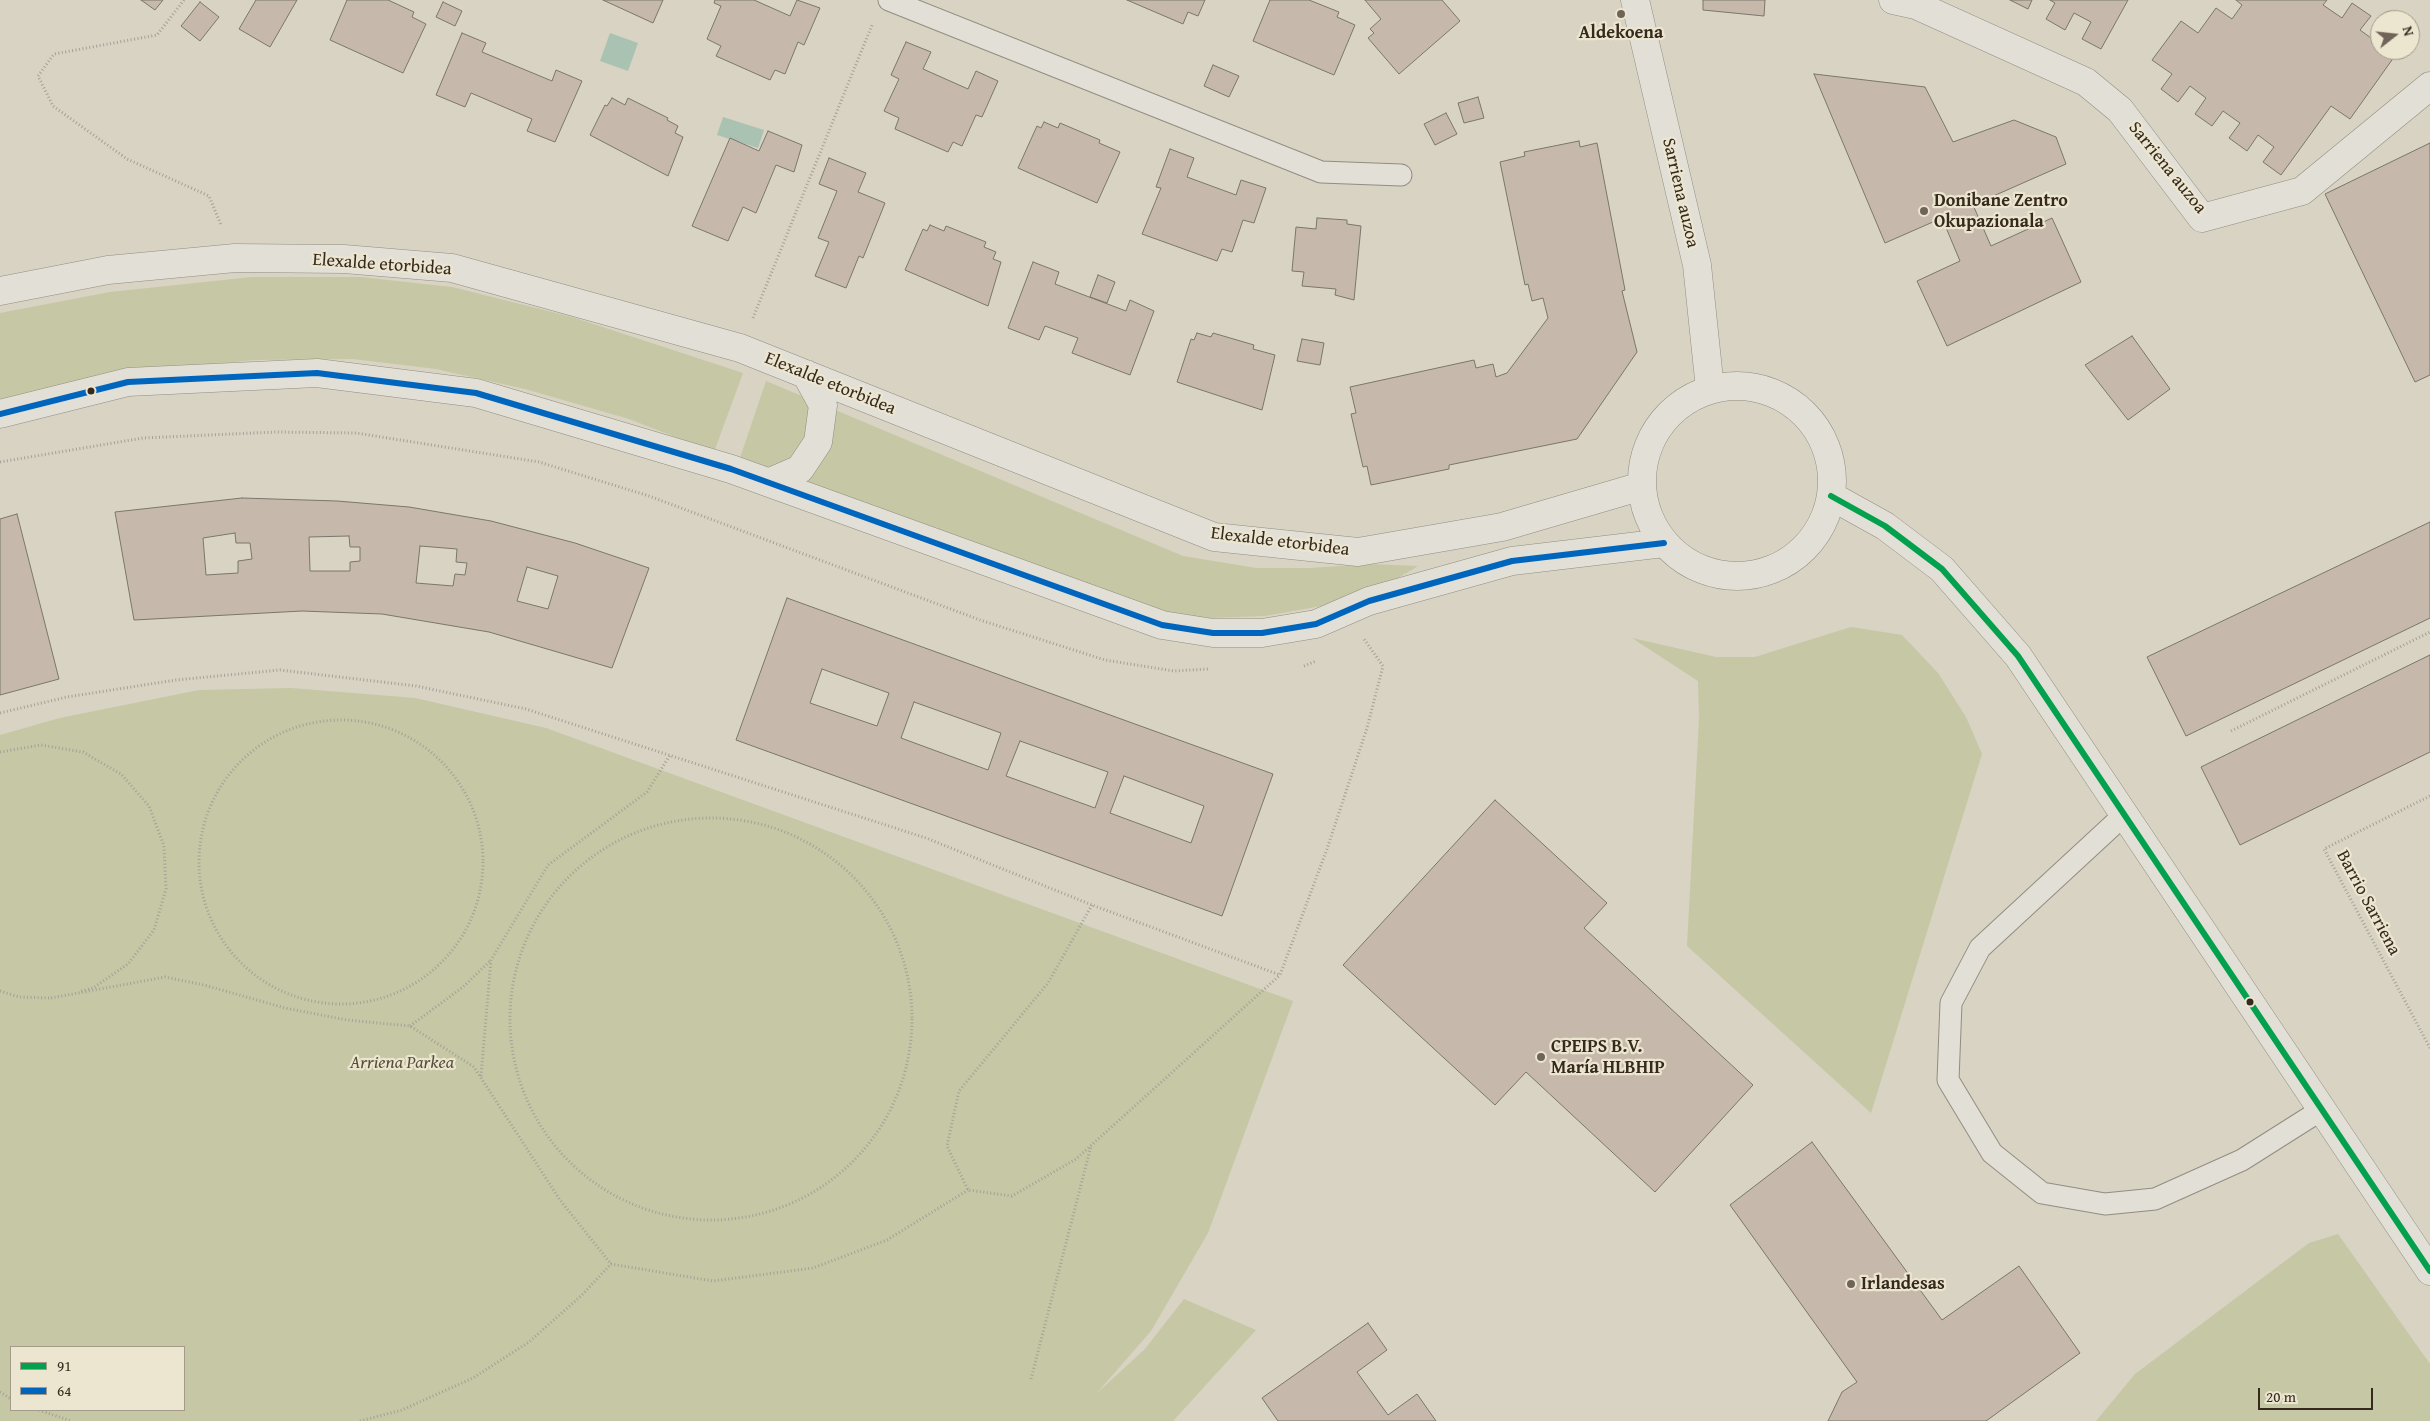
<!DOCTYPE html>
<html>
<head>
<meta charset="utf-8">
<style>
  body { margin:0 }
  #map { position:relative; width:2430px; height:1421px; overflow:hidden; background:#d8d3c2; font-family:"Gentium Book Plus",serif }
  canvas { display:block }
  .legend { position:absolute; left:10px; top:1346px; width:175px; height:65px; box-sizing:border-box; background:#ece6d1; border:1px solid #a39a89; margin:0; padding:6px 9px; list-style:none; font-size:15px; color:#36291d }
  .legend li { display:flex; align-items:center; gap:10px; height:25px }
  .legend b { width:25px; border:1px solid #a39a89 }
  .north { position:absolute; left:2370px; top:10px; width:50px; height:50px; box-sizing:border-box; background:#ece6d1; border:1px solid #a39a89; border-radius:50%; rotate:74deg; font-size:14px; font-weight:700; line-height:20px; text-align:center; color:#36291d }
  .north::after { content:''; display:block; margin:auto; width:18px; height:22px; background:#6f6457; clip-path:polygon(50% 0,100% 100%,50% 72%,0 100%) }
  .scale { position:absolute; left:2258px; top:1388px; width:115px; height:22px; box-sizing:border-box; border:2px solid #36291d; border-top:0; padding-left:6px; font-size:15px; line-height:18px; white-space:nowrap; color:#36291d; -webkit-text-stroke:4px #ece6d1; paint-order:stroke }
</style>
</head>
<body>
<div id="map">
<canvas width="2430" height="1421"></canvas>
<ul class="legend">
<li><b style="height:6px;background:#03a04e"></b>91</li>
<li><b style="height:6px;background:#0065bd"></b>64</li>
</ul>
<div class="north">N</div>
<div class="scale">20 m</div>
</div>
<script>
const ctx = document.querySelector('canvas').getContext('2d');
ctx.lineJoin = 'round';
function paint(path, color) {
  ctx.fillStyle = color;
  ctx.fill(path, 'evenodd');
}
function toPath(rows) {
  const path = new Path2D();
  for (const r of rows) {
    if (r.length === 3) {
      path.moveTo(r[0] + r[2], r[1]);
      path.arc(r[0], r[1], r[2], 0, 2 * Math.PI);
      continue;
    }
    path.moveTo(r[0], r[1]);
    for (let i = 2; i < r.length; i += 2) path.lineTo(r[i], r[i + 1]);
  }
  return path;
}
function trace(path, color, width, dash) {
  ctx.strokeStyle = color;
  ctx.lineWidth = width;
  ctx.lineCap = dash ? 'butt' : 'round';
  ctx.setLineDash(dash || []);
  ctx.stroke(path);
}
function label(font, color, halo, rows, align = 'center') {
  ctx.font = font + ' "Gentium Book Plus",serif';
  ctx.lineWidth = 4.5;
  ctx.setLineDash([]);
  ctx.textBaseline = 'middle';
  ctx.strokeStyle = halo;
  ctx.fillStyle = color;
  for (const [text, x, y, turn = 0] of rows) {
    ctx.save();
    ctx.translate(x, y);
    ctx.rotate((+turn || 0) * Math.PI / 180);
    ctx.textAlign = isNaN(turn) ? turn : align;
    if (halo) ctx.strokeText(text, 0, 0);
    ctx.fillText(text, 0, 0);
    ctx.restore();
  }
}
const green = toPath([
  [252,277,360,277,452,287,572,317,743,373,714,452,629,419,525,389,436,369,353,359,254,360,127,373,0,401,0,313,110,292],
  [766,381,1183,556,1256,568,1311,568,1369,564,1418,566,1378,590,1333,604,1265,616,1209,618,1140,609,740,458],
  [1851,627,1902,635,1938,673,1966,717,1982,754,1871,1113,1687,946,1699,718,1698,681,1632,638,1716,657,1755,657],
  [291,688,415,698,546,728,1293,1001,1208,1233,1151,1331,1096,1394,1145,1349,1184,1299,1256,1330,1173,1421,0,1421,0,735,60,718,199,690],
  [11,1347,184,1347,184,1410,11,1410],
  [2338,1234,2430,1364,2430,1421,2096,1421,2135,1374,2309,1243]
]);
const water = toPath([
  [610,33,638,43,628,71,600,61],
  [723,117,764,130,758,148,717,135]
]);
const building = toPath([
  [141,0,163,0,155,10,141,0],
  [256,0,297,0,270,47,239,29,256,0],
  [347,0,388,0,414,12,412,17,426,24,403,73,330,40,347,0],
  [603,0,663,0,653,23,603,0],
  [715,0,754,0,790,16,797,0,820,8,804,45,798,42,785,74,775,70,770,80,716,56,721,46,707,39,721,6,714,3,715,0],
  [1127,0,1205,0,1198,16,1188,12,1183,24,1127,0],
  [1270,0,1309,0,1339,12,1337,17,1355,25,1334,75,1253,41,1270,0],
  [1365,0,1442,0,1460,21,1399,74,1368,38,1374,33,1370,29,1381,19,1365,0],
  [1703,0,1765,0,1764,16,1703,10,1703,0],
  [2010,0,2032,0,2028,9,2010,0],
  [2050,0,2128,0,2101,49,2082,39,2091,22,2074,13,2065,30,2046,19,2055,3,2050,0],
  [2236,0,2327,0,2323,5,2342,18,2352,3,2371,16,2360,30,2378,43,2380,40,2380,50,2399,50,2350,119,2331,106,2281,175,2263,162,2274,147,2258,135,2247,151,2229,138,2240,123,2223,111,2212,126,2195,114,2206,98,2190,86,2178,102,2161,89,2172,74,2152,60,2181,21,2198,33,2216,8,2232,19,2242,5,2236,0],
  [200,2,219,17,200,41,181,26,200,2],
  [443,2,462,11,455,26,436,17,443,2],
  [462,33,486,43,482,52,552,81,556,70,582,81,555,142,527,131,532,119,471,93,465,107,436,95,462,33],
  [906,42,931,52,923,69,968,89,976,71,998,81,982,117,976,115,962,146,953,142,948,152,895,129,899,118,884,111,899,79,891,75,906,42],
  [1213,65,1239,76,1229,97,1204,86,1213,65],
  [1814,74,1925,87,1953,142,2014,120,2056,137,2066,164,1973,205,1991,246,2052,218,2081,282,1947,346,1917,281,1960,261,1942,218,1885,243,1814,74],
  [1478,97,1484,118,1464,123,1458,103,1478,97],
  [612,98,625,105,628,98,668,118,667,120,678,126,675,133,683,137,668,176,590,135,605,105,607,106,612,98],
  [1446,113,1457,134,1435,145,1424,124,1446,113],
  [1044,122,1058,128,1060,123,1100,140,1099,143,1120,152,1097,203,1018,168,1037,126,1041,128,1044,122],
  [768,131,802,145,794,172,776,165,756,213,743,207,728,241,692,226,730,138,759,151,768,131],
  [1579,141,1580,147,1597,143,1625,290,1622,291,1637,352,1577,439,1449,465,1449,469,1371,485,1367,466,1363,467,1351,414,1356,413,1350,387,1474,360,1476,368,1493,364,1496,377,1507,373,1548,318,1543,298,1532,301,1528,284,1525,285,1500,162,1525,156,1524,152,1579,141],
  [2430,143,2430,375,2415,382,2325,194,2430,143],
  [1170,149,1194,158,1187,177,1236,195,1241,180,1266,188,1254,223,1243,220,1232,252,1222,249,1217,261,1142,234,1161,188,1156,187,1170,149],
  [829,158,866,173,858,192,885,203,863,258,859,256,846,288,815,276,829,242,818,238,837,191,819,184,829,158],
  [1317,218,1347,220,1347,224,1361,226,1354,300,1335,295,1336,289,1302,286,1304,272,1292,271,1296,227,1316,229,1317,218],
  [930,225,944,231,946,226,986,242,984,247,996,252,993,259,1001,262,988,306,905,270,923,229,927,231,930,225],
  [1033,262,1059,272,1055,284,1126,311,1130,300,1154,311,1130,375,1072,353,1078,338,1045,326,1039,340,1008,328,1033,262],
  [1098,275,1115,282,1107,303,1090,297,1098,275],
  [1197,333,1211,337,1213,333,1254,345,1253,349,1275,355,1262,410,1177,382,1191,339,1194,340,1197,333],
  [2132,336,2170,389,2128,420,2085,365,2132,336],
  [1302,339,1324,343,1320,365,1297,361,1302,339],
  [242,498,337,501,409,507,491,521,575,543,649,568,612,668,489,632,382,614,302,611,134,620,115,512,242,498],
  [235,533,236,543,250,543,252,559,238,561,238,573,206,575,203,538,235,533],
  [349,536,350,547,360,547,360,561,350,562,350,571,310,571,309,537,349,536],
  [420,546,457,549,456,562,467,563,465,575,455,574,453,586,416,583,420,546],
  [527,567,558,576,548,609,517,601,527,567],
  [17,514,59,679,0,695,0,519,17,514],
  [2430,522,2430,618,2186,736,2147,657,2430,522],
  [787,598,1273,774,1222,916,736,740,787,598],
  [822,669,889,693,877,726,810,703,822,669],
  [914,702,1001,733,988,770,901,738,914,702],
  [1020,741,1108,772,1095,808,1006,776,1020,741],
  [1124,776,1204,806,1191,843,1110,813,1124,776],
  [2430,655,2430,752,2240,845,2201,767,2430,655],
  [1495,800,1607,903,1584,928,1753,1085,1655,1192,1526,1072,1495,1105,1343,965,1495,800],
  [1812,1142,1942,1320,2019,1266,2080,1353,1986,1421,1828,1421,1842,1392,1857,1382,1730,1205,1812,1142],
  [1368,1323,1387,1350,1357,1372,1388,1415,1417,1394,1436,1421,1278,1421,1262,1398,1368,1323]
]);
const path = toPath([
  [184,0,157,35,54,54,38,76,53,106,127,159,209,196,221,225],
  [753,318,872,25],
  [0,462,143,438,276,432,356,433,539,462,649,496,980,620,1105,660,1174,671,1209,669],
  [1304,666,1316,661],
  [0,713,67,697,176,680,280,670,416,686,526,709,926,838,1092,905,1280,975,1327,849,1367,728,1383,666,1364,639],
  [341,862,142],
  [2231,731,2430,632],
  [0,752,41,745,83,752,121,774,149,806,164,846,166,889,154,930,128,964,93,988,81,991],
  [2430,796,2324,849,2430,1048],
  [711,1019,201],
  [1092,905,1048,983,959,1091,947,1146,968,1190,1012,1196,1076,1159,1280,975],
  [0,991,19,997,51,998],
  [51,998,165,977,204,985,285,1008,347,1020,410,1026,474,1067,560,1200,611,1264],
  [410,1026,463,987,491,960],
  [481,1076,491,960,548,865,647,792,670,755],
  [1031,1379,1091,1146],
  [0,1392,11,1399],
  [39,1410,71,1421],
  [360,1421,402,1410,473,1378,529,1342,582,1295,611,1264,713,1281,813,1268,887,1240,968,1190]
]);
const service = toPath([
  [889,0,1321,172,1401,175],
  [2125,814,1980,948,1951,1003,1948,1080,1992,1153,2042,1193,2105,1204,2155,1199,2242,1160,2321,1110]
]);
const minor = toPath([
  [1635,0,1697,265,1710,389],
  [1893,0,1916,5,2086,82,2120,110,2202,218,2302,191,2430,86],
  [0,291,108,270,235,258,344,259,452,268,740,348,1214,537,1358,552,1502,527,1642,486],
  [1737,481,95],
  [0,414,128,382,317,373,476,393,731,469,1162,625,1213,633,1262,633,1316,624,1369,601,1512,561,1664,543],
  [770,482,800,469,818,442,823,405,806,374],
  [1831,496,1885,526,1942,569,2018,656,2430,1271]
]);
const bus1 = toPath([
  [1831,496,1885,526,1942,569,2018,656,2430,1271]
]);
const bus2 = toPath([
  [0,414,128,382,317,373,476,393,731,469,1162,625,1213,633,1262,633,1316,624,1369,601,1512,561,1664,543]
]);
const markers = [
  [1621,14,5,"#6f6457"],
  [1924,211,5,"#6f6457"],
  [91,391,4.5,"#36291d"],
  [2250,1002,4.5,"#36291d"],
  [1541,1057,5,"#6f6457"],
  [1851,1284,5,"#6f6457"]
];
const poiNames = [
  ["Aldekoena",1621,33,"center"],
  ["Donibane Zentro",1934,201],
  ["Okupazionala",1934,222],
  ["CPEIPS B.V.",1551,1047],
  ["María HLBHIP",1551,1068],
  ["Irlandesas",1861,1284]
];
const streetNames = [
  ["Sarriena auzoa",2167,168,51],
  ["Sarriena auzoa",1680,193,77],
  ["Elexalde etorbidea",382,265,4],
  ["Elexalde etorbidea",830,384,22],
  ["Elexalde etorbidea",1280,542,7],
  ["Barrio Sarriena",2368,903,62]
];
const parkNames = [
  ["Arriena Parkea",402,1063]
];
paint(green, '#c6c7a4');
paint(water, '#aac2b1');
paint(building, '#c6b9ab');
trace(building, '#7a766c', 1);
trace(service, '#928d82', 23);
trace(minor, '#928d82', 29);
trace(path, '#a4a098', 3, [1, 2.5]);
trace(service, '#e1dfd6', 21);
trace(minor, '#e1dfd6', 28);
trace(bus1, '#03a04e', 6);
trace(bus2, '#0065bd', 6);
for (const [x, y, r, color] of markers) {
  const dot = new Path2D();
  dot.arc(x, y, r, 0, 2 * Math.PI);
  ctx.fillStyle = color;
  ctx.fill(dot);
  trace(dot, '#ece6d1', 2);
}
label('bold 18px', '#36291d', '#ece6d1', poiNames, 'left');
label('18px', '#36291d', '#ece6d1', streetNames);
label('italic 18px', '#564e39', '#ece6d1', parkNames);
</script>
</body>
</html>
